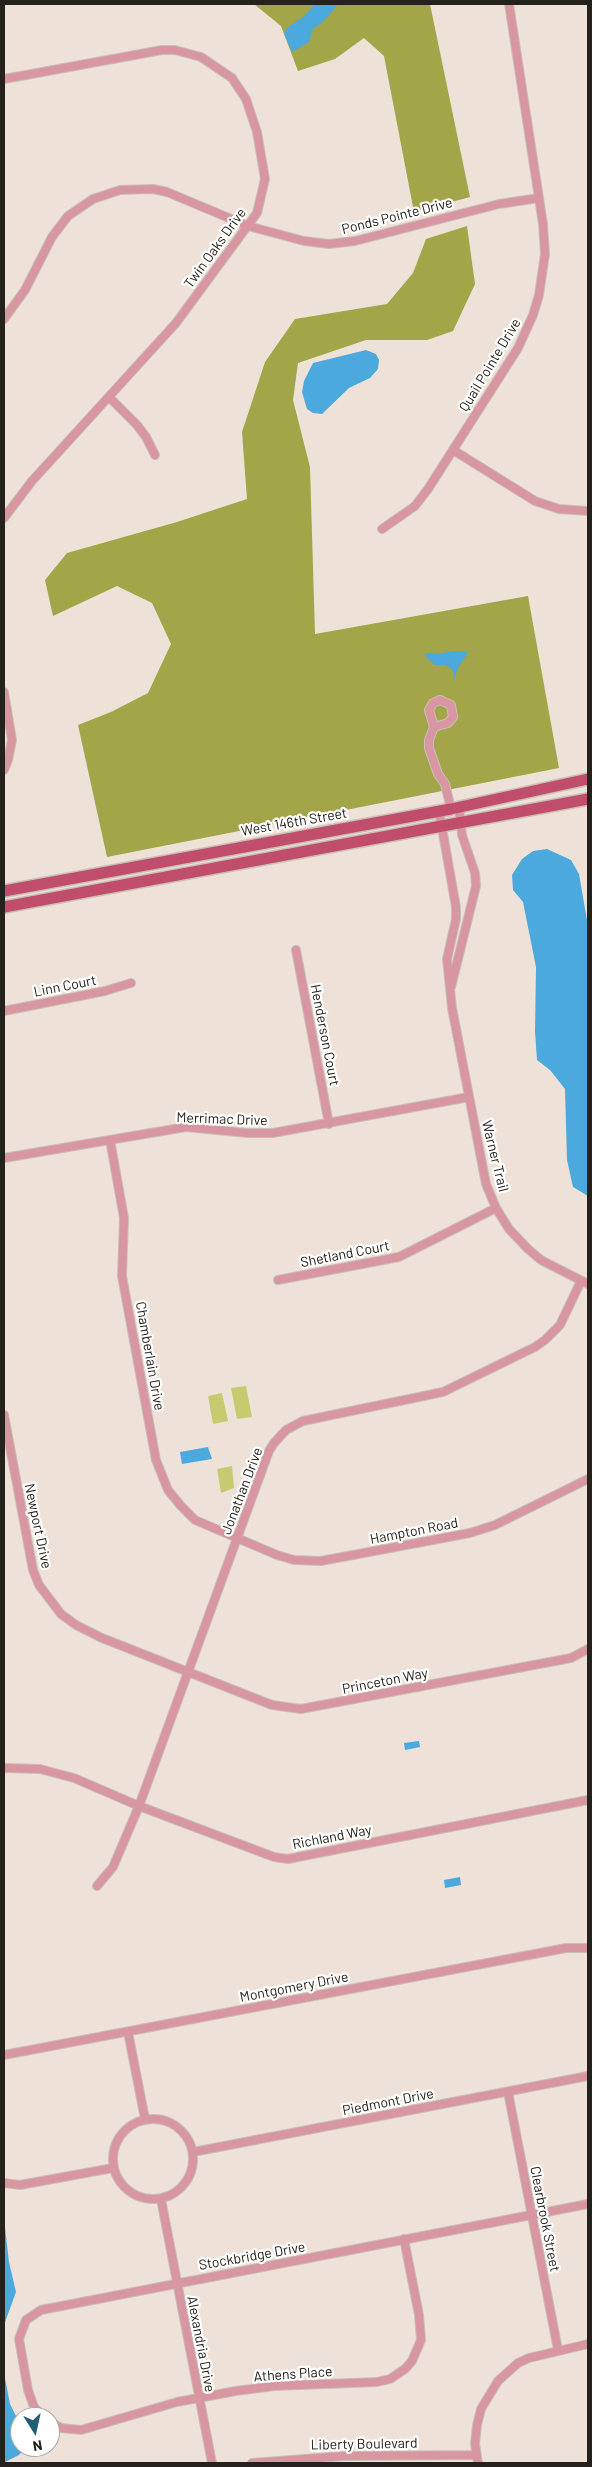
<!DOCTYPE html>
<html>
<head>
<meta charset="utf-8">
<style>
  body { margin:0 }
  #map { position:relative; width:592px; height:2467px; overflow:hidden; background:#eee2d8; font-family:Barlow,sans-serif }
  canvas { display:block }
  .frame { position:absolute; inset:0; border:5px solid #25211d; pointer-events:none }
  .north { position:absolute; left:10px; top:2407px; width:50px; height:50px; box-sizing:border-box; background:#fff; border:1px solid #a8a6a5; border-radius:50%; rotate:170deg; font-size:14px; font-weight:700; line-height:20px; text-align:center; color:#25211d }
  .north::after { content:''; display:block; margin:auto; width:18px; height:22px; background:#205e75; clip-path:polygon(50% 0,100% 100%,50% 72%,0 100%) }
</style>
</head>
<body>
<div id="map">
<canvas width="592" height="2467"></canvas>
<div class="frame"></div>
<div class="north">N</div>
</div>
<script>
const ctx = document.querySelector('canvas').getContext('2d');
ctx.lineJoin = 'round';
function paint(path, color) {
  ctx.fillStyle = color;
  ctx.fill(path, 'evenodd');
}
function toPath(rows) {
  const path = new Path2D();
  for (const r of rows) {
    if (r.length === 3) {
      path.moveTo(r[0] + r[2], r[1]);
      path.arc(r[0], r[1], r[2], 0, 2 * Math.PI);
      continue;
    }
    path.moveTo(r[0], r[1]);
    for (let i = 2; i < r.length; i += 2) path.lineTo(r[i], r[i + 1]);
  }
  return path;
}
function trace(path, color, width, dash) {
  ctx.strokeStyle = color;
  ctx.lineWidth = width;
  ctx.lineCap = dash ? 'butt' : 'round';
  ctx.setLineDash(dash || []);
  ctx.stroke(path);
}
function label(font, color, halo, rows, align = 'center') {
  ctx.font = font + ' Barlow,sans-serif';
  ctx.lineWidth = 4.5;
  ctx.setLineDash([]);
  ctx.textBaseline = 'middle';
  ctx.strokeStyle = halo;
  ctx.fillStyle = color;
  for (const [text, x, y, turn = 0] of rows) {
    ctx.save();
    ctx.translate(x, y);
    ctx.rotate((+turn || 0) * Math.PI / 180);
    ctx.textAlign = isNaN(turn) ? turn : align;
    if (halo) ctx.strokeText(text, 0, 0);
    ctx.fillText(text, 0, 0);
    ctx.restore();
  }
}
const green = toPath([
  [246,1386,252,1417,237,1419,231,1388],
  [222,1393,228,1421,213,1424,208,1396],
  [232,1466,234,1488,221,1493,217,1469]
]);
const forest = toPath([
  [254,4,430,4,470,197,414,212,384,56,364,38,335,59,298,71,281,26],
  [467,226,475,284,453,331,427,340,366,340,298,363,293,400,310,467,315,634,528,596,559,768,107,857,78,725,111,712,148,693,171,644,152,603,117,586,53,616,45,580,67,553,177,522,247,499,242,432,265,362,295,319,387,304,413,273,426,239]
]);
const water = toPath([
  [315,4,338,4,324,21,313,29,309,42,292,52,284,34,287,28,303,17],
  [366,350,376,354,379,360,378,369,370,378,349,388,322,414,313,413,307,409,302,392,304,381,313,363],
  [453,651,466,651,468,653,459,666,453,682,454,673,451,668,445,665,435,665,424,655,427,653,437,654],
  [547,849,571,860,579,874,588,926,588,1196,573,1187,567,1160,565,1089,550,1070,537,1060,535,1032,536,967,523,902,513,890,512,875,522,859,533,851],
  [208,1447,212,1459,182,1464,180,1452],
  [419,1741,420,1747,405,1750,404,1743],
  [460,1877,461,1885,445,1888,444,1880],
  [4,2219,9,2262,16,2292,4,2325],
  [4,2373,10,2404,20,2424,20,2447,26,2447,19,2455,5,2462]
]);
const street = toPath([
  [4,79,162,50,175,50,201,57,232,78,246,99,257,132,265,179,257,213,176,323,32,481,4,518],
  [4,319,25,290,52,237,68,216,93,199,120,190,153,189,167,192,248,226,304,241,329,244,355,241,499,204,539,198],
  [109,397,137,425,146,437,155,455],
  [453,450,535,501,559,509,588,511],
  [382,529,415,506,428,489,518,348,533,315,539,295,545,254,543,224,509,4],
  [4,692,12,740,8,760,4,770],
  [440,700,451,705,453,717,448,723,434,727,429,710,433,703,440,700],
  [434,727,429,740,429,748,438,774,445,784,451,809],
  [439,811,456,907,456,919,447,959,452,1008,486,1184,496,1208,509,1229,528,1249,541,1260,588,1284],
  [296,950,329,1124],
  [451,987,476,886,475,873,462,835,459,807],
  [4,1011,105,991,131,983],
  [110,1140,124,1218,122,1276,156,1460,168,1490,181,1506,195,1520,277,1555,294,1560,321,1561,470,1533,495,1525,588,1479],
  [4,1158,186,1127,247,1133,273,1133,469,1097],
  [278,1280,399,1257,496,1208],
  [4,1415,33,1570,39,1585,61,1614,76,1625,102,1638,272,1705,301,1709,571,1658,588,1649],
  [4,1768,40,1769,74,1778,139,1806,274,1857,288,1859,588,1800],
  [97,1886,113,1867,139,1806,269,1451,274,1443,286,1430,303,1421,443,1392,535,1347,545,1340,560,1325,581,1281],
  [128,2032,145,2119],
  [4,2055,566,1948,588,1948],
  [508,2092,558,2350],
  [153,2159,40],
  [193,2152,588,2076],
  [4,2183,20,2185,113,2168],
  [161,2199,212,2463],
  [43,2417,34,2407,28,2390,19,2339,26,2320,41,2310,588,2204],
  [50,2422,61,2428,81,2430,177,2402,236,2391,274,2386,377,2382,390,2379,405,2369,412,2361,421,2340,419,2315,404,2239],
  [252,2463,344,2456,476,2455],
  [478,2463,475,2444,477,2425,481,2409,498,2381,518,2363,529,2358,588,2344]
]);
const primary = toPath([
  [4,891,451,809,588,779],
  [4,907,588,799]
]);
const streetNames = [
  ["Ponds Pointe Drive",397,216,-14],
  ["Twin Oaks Drive",215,248,-54],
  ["Quail Pointe Drive",490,365,-59],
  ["West 146th Street",294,822,-10],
  ["Linn Court",65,986,-11],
  ["Henderson Court",325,1035,79],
  ["Merrimac Drive",222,1119,2],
  ["Warner Trail",495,1156,76],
  ["Shetland Court",345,1254,-11],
  ["Chamberlain Drive",150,1356,80],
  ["Jonathan Drive",242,1491,-69],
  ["Newport Drive",38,1526,78],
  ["Hampton Road",414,1531,-11],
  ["Princeton Way",385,1681,-11],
  ["Richland Way",332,1837,-11],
  ["Montgomery Drive",294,1987,-11],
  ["Piedmont Drive",388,2102,-11],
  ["Clearbrook Street",545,2219,79],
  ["Stockbridge Drive",252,2256,-10],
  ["Alexandria Drive",201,2344,79],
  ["Athens Place",293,2374,-4],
  ["Liberty Boulevard",364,2444,-1]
];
paint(green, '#c7ca6f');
paint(forest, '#a2a548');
paint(water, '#4ba9dd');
trace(street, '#cabfb6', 10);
trace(primary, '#cabfb6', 14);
trace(street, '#d796a2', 8);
trace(primary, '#c04d6b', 11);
label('14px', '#25211d', '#fff', streetNames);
</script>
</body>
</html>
